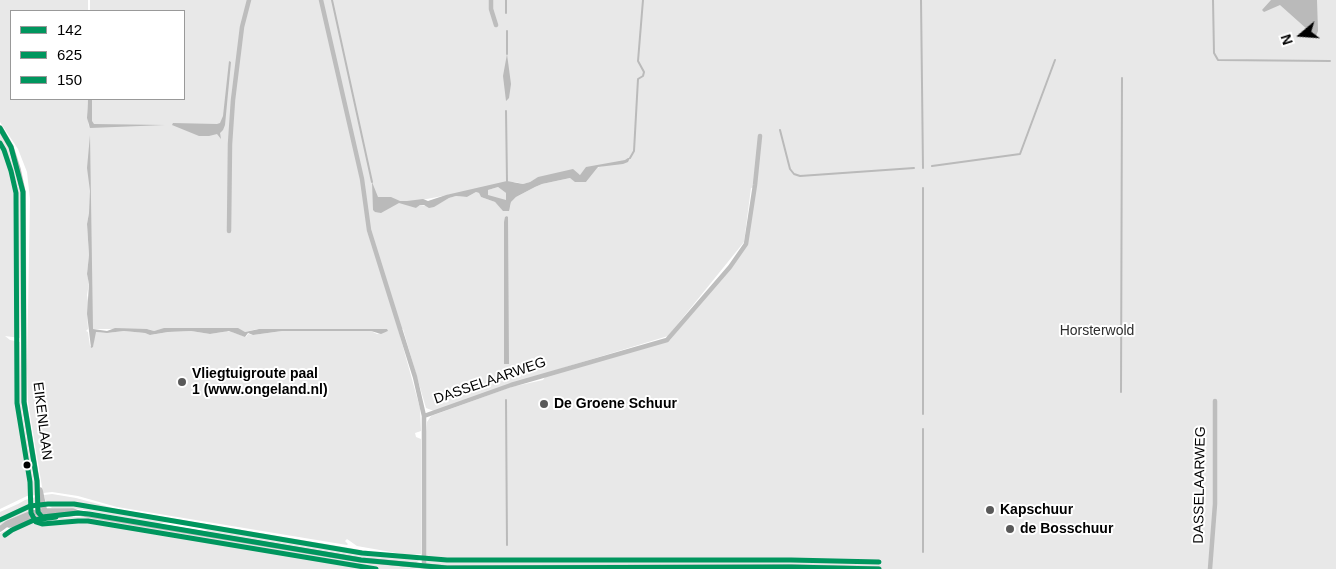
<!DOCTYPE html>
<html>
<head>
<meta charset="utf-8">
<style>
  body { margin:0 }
  #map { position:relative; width:1336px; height:569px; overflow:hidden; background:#fff; font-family:Arial,sans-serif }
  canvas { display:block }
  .legend { position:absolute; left:10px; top:10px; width:175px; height:90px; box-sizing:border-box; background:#fff; border:1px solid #999; margin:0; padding:6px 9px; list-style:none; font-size:15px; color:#000 }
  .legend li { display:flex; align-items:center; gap:10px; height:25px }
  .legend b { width:25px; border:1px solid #999 }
  .north { position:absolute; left:1276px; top:10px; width:50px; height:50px; -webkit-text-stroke:4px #fff; paint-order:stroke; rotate:252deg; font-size:14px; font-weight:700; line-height:20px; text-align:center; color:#000 }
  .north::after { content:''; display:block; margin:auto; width:18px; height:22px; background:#000; clip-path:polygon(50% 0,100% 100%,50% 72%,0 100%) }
</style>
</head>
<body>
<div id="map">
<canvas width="1336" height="569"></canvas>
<ul class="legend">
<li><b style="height:6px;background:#00965e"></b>142</li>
<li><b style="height:6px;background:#00965e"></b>625</li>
<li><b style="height:6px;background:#00965e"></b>150</li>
</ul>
<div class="north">N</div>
</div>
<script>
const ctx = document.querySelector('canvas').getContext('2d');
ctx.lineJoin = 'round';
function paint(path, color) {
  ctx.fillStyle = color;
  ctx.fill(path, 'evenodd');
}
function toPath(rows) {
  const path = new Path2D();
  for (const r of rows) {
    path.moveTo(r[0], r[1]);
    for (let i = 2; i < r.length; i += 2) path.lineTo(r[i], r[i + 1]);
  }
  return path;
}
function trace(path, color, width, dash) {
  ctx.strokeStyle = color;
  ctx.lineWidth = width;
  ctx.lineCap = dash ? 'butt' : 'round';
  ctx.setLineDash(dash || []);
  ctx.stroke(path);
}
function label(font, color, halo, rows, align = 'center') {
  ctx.font = font + ' Arial,sans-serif';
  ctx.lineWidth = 4;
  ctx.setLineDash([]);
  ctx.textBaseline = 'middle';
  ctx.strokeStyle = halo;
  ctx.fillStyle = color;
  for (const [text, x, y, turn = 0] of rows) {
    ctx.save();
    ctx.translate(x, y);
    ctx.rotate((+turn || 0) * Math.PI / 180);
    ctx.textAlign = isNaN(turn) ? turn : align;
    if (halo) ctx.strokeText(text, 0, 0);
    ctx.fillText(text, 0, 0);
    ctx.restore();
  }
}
const green = toPath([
  [0,0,88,0,88,11,11,11,11,99,88,99,87,112,89,127,90,99,184,99,184,11,90,11,90,0,1336,0,1336,569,424,569,426,562,426,432,427,422,431,416,511,387,543,380,545,377,670,340,737,259,747,239,756,187,751,188,744,242,668,336,520,381,434,411,426,408,403,329,398,329,420,408,421,431,415,433,416,437,421,439,421,554,408,555,357,546,347,539,345,541,348,544,347,545,117,507,78,496,52,492,43,493,28,402,27,367,30,199,27,172,18,149,0,122],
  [603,166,598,167,586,182,570,178,542,184,535,187,516,197,511,202,510,207,502,209,495,202,481,197,479,193,476,192,467,197,456,196,449,198,433,207,420,205,416,208,406,203,515,182,523,184,530,182,537,178,575,172,580,175,583,172],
  [89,195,90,329,148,329,154,331,162,329,245,332,257,329,388,331,377,334,371,331,282,331,253,335,248,334,246,337,229,331,210,334,191,331,168,332,151,335,145,333,124,331,107,333,95,332,93,347,90,346,88,332,86,331,88,329,87,314,89,308,87,295,89,283,87,274,89,255,87,224,89,213],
  [507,216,508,217,508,364,504,363,504,222],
  [0,131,19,168,23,230,20,338,5,336,10,340,20,342,22,410,36,495,27,496,0,509],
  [498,187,506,193,507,200,504,201,488,196,488,190],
  [52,494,76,498,117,509,409,558,421,558,416,563,380,560,210,532,201,528,169,522,159,524,78,509,52,508,46,503,44,495],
  [36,497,33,510,0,525,0,512,18,504,25,500],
  [75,517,87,517,364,563,420,569,0,569,0,533,21,524,44,519]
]);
const water = toPath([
  [1271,0,1317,0,1318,31,1316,36,1312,37,1308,30,1280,5,1264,12,1262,10],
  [507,54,511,84,509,98,506,101,503,76],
  [229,61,231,62,225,125,223,130,220,133,221,139,217,134,209,136,199,136,172,125,173,123,217,124,220,123,223,116],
  [88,99,92,99,92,121,94,124,165,125,90,128,87,118],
  [90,135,93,329,107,331,115,328,147,329,154,331,164,328,238,328,245,332,259,329,387,329,388,331,381,334,371,331,282,331,253,335,248,333,245,337,229,331,210,334,191,331,168,332,150,335,145,333,124,331,107,333,96,332,93,347,91,348,87,314,89,284,87,274,89,255,87,224,89,213,90,191,87,168],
  [628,158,630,158,628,162,623,164,598,167,586,182,575,182,570,178,542,184,535,187,516,197,511,202,509,211,503,211,495,202,481,197,479,193,476,192,467,197,456,196,449,198,434,207,429,208,424,205,420,205,416,208,399,203,381,213,375,212,373,210,372,182,378,197,391,197,400,201,407,201,423,199,428,201,446,195,507,181,523,184,530,182,538,177,573,169,580,175,586,167,625,160],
  [498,187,506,193,506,200,488,195,488,190],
  [507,216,508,217,509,364,504,364,504,222,505,217]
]);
const stream = toPath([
  [332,0,372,182],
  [506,0,506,13],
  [921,0,923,168],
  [1213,0,1214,53,1218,60,1330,61],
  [507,31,507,54],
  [506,111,507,181],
  [780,130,790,169,794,174,800,176,914,168],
  [630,158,634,151,638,79,643,76,644,72,638,61,643,0],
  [932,166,1020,154,1055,60],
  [923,188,923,414],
  [1121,392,1122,78],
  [506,400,507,545],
  [923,552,923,429]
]);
const minor = toPath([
  [321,0,362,179,369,230,415,377,424,416,424,566],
  [491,0,491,9,496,25],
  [229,231,230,144,233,100,242,27,249,0],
  [424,416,511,385,667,340,730,267,746,244,755,185,760,136],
  [1210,569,1215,504,1215,401]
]);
const tertiary = toPath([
  [0,128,11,147,18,169,23,192,24,402,37,481,38,512,42,517],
  [40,490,45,513],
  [9,525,47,516,78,513],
  [0,529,8,523,32,513,48,511,73,511,78,513,361,560,424,566,447,568,791,567,879,569]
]);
const bus1 = toPath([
  [0,128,11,147,23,192,24,402,37,481,38,512,42,517,78,513,89,514,361,560,447,568,791,567,879,569]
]);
const bus2 = toPath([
  [0,143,4,150,11,171,16,193,17,403,30,482,31,513,36,522,42,524,78,521,88,521,376,569],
  [5,535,12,530,34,520,56,517]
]);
const bus3 = toPath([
  [0,520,30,506,48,504,74,504,362,553,447,560,791,560,879,562]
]);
const markers = [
  [182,382,5,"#595959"],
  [544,404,5,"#595959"],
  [27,465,4.5,"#000"],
  [990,510,5,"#595959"],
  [1010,529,5,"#595959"]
];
const parkNames = [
  ["Horsterwold",1097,331]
];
const poiNames = [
  ["Vliegtuigroute paal",192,374],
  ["1 (www.ongeland.nl)",192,390],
  ["De Groene Schuur",554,404],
  ["Kapschuur",1000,510],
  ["de Bosschuur",1020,529]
];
const streetNames = [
  ["DASSELAARWEG",490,381,-19],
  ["EIKENLAAN",42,421,83],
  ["DASSELAARWEG",1200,485,-89]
];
paint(green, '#e8e8e8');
paint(water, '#bababa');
trace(stream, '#bababa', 2);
trace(minor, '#bdbdbd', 4.5);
trace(tertiary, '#bdbdbd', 5.5);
trace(bus1, '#00965e', 5);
trace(bus2, '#00965e', 5);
trace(bus3, '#00965e', 5);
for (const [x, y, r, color] of markers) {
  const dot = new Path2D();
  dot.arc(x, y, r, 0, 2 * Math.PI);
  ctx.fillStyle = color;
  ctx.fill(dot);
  trace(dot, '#fff', 2);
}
label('14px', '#2d2d2d', '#fff', parkNames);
label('bold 14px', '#000', '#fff', poiNames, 'left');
label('14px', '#000', '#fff', streetNames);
</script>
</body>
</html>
